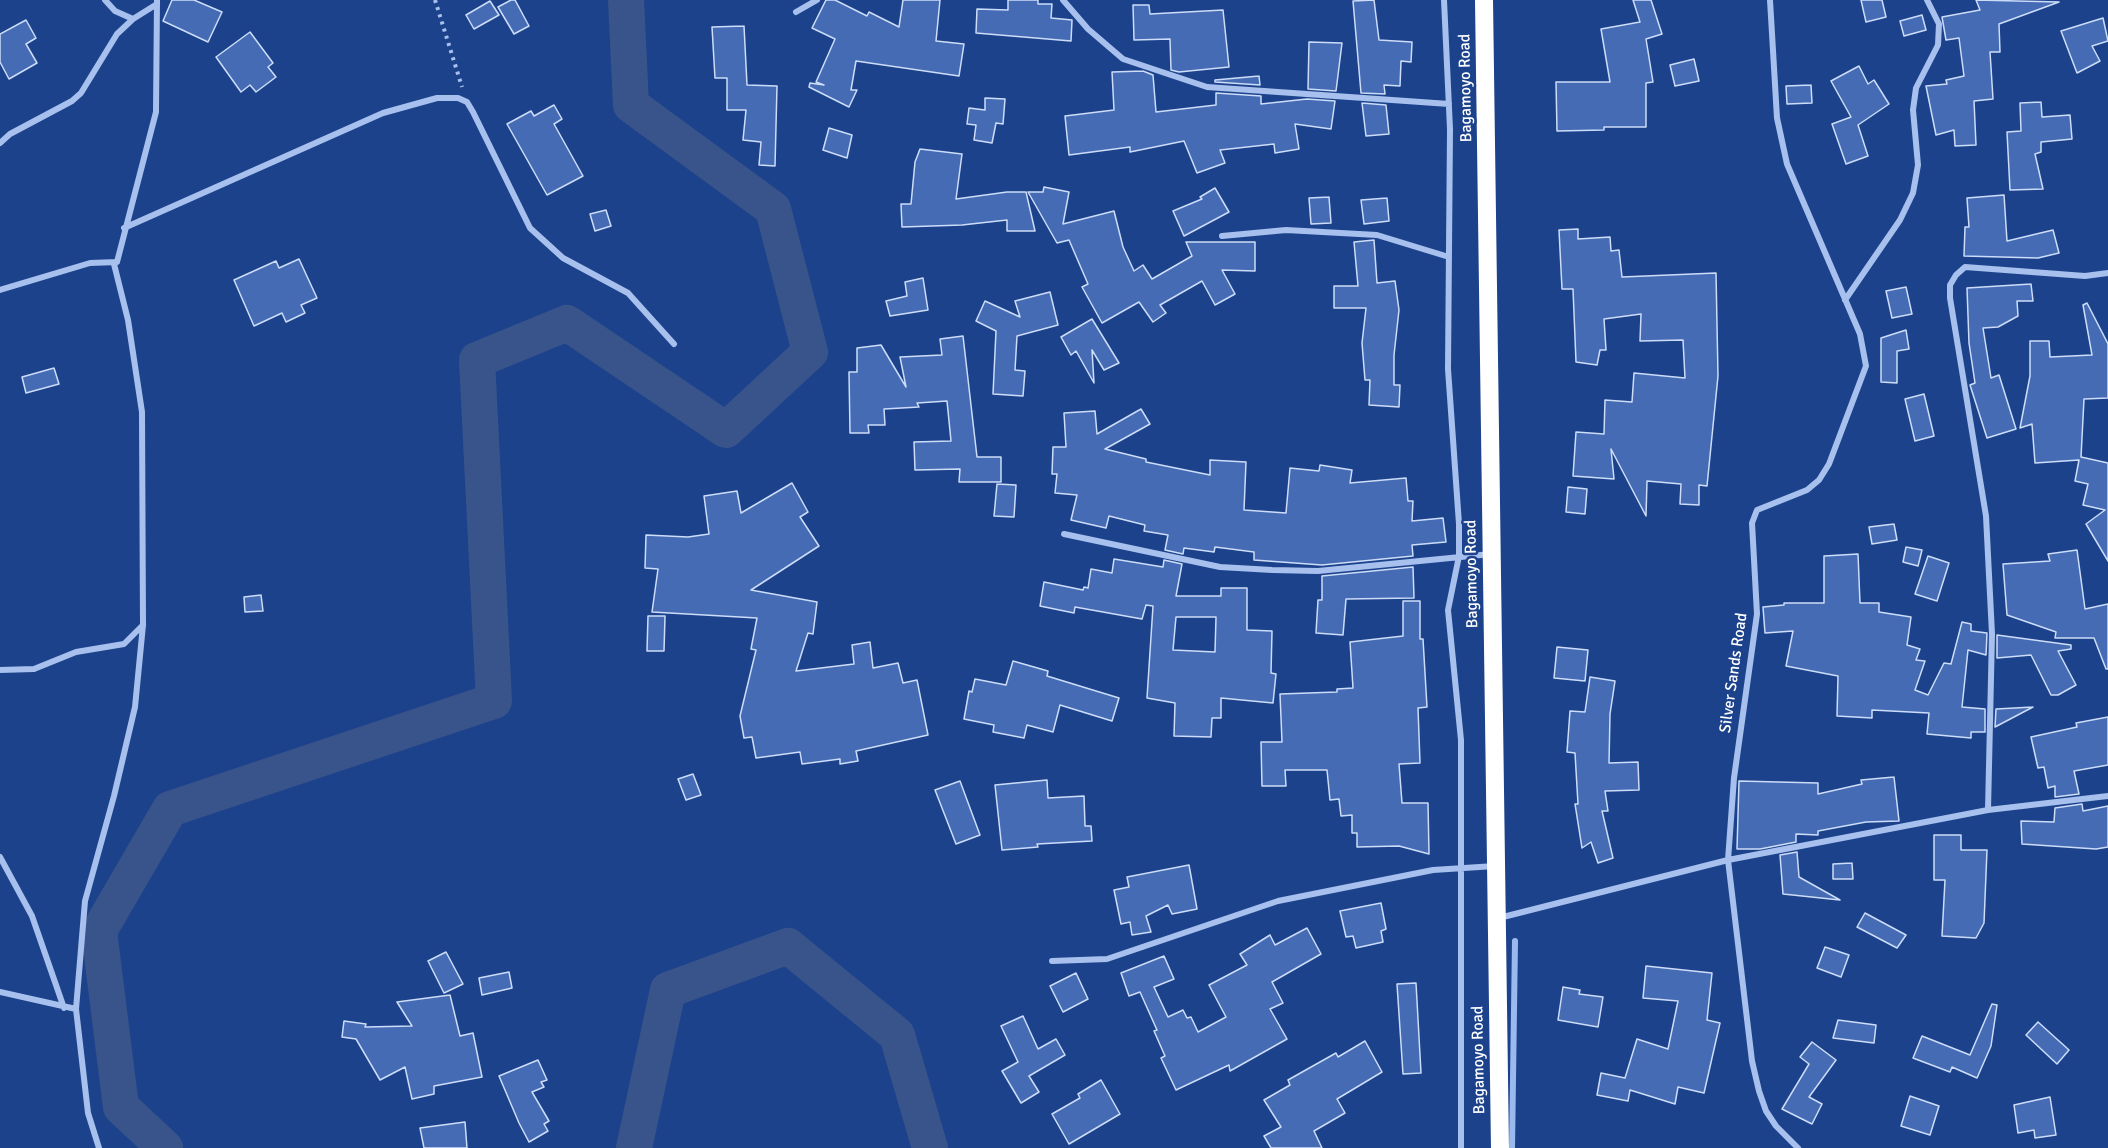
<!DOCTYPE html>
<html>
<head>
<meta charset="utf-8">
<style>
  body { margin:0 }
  canvas { display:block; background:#1c428b }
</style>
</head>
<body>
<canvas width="2108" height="1148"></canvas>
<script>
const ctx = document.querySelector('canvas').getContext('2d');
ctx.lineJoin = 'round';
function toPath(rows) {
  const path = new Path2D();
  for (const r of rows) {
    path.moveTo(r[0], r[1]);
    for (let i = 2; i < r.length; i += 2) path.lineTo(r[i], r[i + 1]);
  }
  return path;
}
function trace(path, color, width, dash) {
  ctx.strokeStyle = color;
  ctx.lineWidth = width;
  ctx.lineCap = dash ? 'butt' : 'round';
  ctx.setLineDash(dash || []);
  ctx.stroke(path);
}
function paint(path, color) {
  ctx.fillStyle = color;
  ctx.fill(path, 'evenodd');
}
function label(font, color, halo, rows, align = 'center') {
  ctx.font = font + ' Signika,sans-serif';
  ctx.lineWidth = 5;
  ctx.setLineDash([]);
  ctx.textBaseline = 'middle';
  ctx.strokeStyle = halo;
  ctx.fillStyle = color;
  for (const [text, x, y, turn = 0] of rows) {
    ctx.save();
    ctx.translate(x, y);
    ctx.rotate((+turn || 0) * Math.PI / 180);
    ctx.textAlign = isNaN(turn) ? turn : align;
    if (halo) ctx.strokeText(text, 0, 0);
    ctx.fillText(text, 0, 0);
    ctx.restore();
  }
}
const stream = toPath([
  [1512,1148,1515,941]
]);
const river = toPath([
  [165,1148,121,1107,99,931,170,809,494,701,477,360,567,323,726,430,810,352,773,209,631,105,626,0],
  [634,1148,668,990,788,946,897,1035,930,1148]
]);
const building = toPath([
  [172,0,194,0,222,12,208,42,163,21,172,0],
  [511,0,515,0,529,26,514,34,498,7,511,0],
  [826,0,835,0,867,16,869,12,899,27,903,0,940,0,936,41,964,44,959,76,856,61,851,90,857,90,849,107,809,87,810,83,824,85,816,82,835,39,812,28,826,0],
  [1008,0,1038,0,1038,4,1052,4,1051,18,1072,20,1071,41,976,33,977,9,1008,10,1008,0],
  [1374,0,1379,40,1412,42,1411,62,1401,61,1400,86,1384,85,1385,94,1361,93,1353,1,1374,0],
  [1633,0,1651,0,1662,34,1646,39,1653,82,1646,83,1646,127,1604,127,1604,130,1557,131,1556,82,1610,82,1601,29,1640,22,1633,0],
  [1861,0,1882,0,1886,17,1866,22,1861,0],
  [1976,0,2059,2,1999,24,2000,52,1990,52,1993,99,1974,101,1976,145,1955,146,1954,130,1936,135,1926,86,1947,84,1946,80,1964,76,1959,38,1946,40,1942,17,1980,10,1976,0],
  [490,1,499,15,474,29,466,15,490,1],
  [1133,5,1149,5,1150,14,1223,10,1229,67,1179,72,1171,70,1170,39,1134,40,1133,5],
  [1922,15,1926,30,1904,36,1900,21,1922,15],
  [2103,18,2108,41,2092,46,2100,61,2077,73,2061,31,2103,18],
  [26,20,36,38,26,44,37,63,9,79,0,62,0,34,26,20],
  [744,26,747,85,777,86,775,166,759,165,761,142,743,140,746,110,727,110,727,78,715,78,712,27,744,26],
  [250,32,273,63,268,67,276,77,256,92,250,85,241,92,216,57,250,32],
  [1309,42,1342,43,1336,91,1308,89,1309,42],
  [1694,59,1699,81,1675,86,1670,65,1694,59],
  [1859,66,1868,84,1874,80,1889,104,1858,125,1868,156,1846,164,1832,124,1851,117,1831,81,1859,66],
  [1143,71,1153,75,1156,112,1216,105,1216,93,1261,96,1261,104,1307,99,1335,101,1331,129,1295,124,1299,149,1275,153,1274,144,1220,150,1225,163,1197,173,1184,141,1130,152,1130,147,1069,155,1065,116,1114,110,1112,72,1143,71],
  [1259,76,1260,85,1215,82,1215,80,1259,76],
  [1811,85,1812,103,1787,104,1786,86,1811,85],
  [985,98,1005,99,1003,124,996,123,992,143,974,140,976,125,967,124,969,108,985,110,985,98],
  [2041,102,2042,117,2070,115,2072,139,2041,142,2041,152,2035,154,2043,189,2010,190,2007,132,2021,131,2020,103,2041,102],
  [1362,103,1386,105,1389,134,1366,136,1362,103],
  [554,105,562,119,554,124,583,176,547,195,507,124,531,111,534,116,554,105],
  [829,128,852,135,847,158,823,150,829,128],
  [920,149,962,154,956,199,1007,192,1026,192,1035,231,1007,231,1007,220,962,225,902,227,901,204,911,204,915,162,920,149],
  [1044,187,1069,192,1063,224,1114,211,1123,247,1134,271,1143,265,1152,279,1192,256,1186,242,1255,242,1255,271,1222,270,1235,294,1215,305,1202,281,1160,305,1166,313,1153,322,1139,302,1102,323,1082,287,1088,284,1069,240,1057,243,1028,192,1043,192,1044,187],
  [1215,188,1229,212,1184,236,1173,211,1202,199,1200,197,1215,188],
  [2004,195,2007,241,2053,230,2059,253,2038,258,1964,256,1965,227,1969,227,1967,198,2004,195],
  [1329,197,1331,223,1311,224,1309,198,1329,197],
  [1387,198,1389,221,1364,224,1361,200,1387,198],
  [606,210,611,226,595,231,590,214,606,210],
  [1578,229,1578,239,1610,237,1611,251,1619,250,1622,277,1716,273,1718,376,1707,486,1699,485,1699,505,1680,504,1681,484,1647,481,1646,516,1611,449,1614,479,1573,476,1576,432,1604,434,1605,400,1632,402,1634,373,1685,378,1683,340,1640,341,1641,314,1604,319,1606,350,1600,350,1597,365,1576,362,1573,289,1562,289,1559,230,1578,229],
  [1374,240,1377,283,1395,281,1399,310,1394,355,1394,385,1400,385,1399,407,1369,405,1370,380,1365,380,1362,343,1366,308,1334,308,1334,286,1358,286,1354,242,1374,240],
  [299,259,317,298,301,305,305,313,286,322,282,313,254,326,234,280,276,261,279,268,299,259],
  [923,278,928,310,890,316,886,301,907,296,905,282,923,278],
  [2031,284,2033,301,2017,301,2018,316,1998,327,1983,328,1991,378,1999,375,2016,429,1987,438,1970,385,1975,383,1969,343,1967,288,2031,284],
  [1906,287,1912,314,1892,318,1886,291,1906,287],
  [1050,292,1058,325,1017,336,1015,370,1025,371,1023,396,993,394,996,331,976,321,985,301,1020,317,1015,301,1050,292],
  [2087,303,2108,344,2108,398,2084,399,2081,457,2108,463,2108,561,2086,524,2105,510,2083,505,2088,484,2075,481,2079,460,2035,463,2032,424,2020,428,2030,376,2030,341,2049,341,2050,357,2092,355,2083,305,2087,303],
  [1092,319,1119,363,1104,370,1092,350,1094,383,1076,351,1071,355,1061,337,1092,319],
  [1906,330,1909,349,1897,351,1897,383,1881,382,1881,338,1906,330],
  [963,336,977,457,1001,457,1001,482,959,482,960,469,915,470,914,442,951,441,947,401,917,403,919,407,884,409,885,425,868,425,869,433,850,433,849,372,857,372,857,348,881,345,906,387,900,357,942,355,940,339,963,336],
  [54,368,59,384,26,393,22,377,54,368],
  [1924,394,1934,436,1915,441,1905,399,1924,394],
  [1141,409,1150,424,1105,449,1146,459,1146,462,1210,475,1210,460,1246,462,1244,510,1286,513,1290,468,1319,471,1320,465,1352,470,1350,483,1406,478,1408,501,1413,501,1412,521,1443,518,1446,542,1412,545,1413,556,1322,565,1254,560,1254,552,1215,547,1214,552,1184,548,1183,554,1165,550,1168,535,1144,531,1145,525,1109,516,1106,528,1071,520,1077,495,1055,493,1057,474,1052,474,1053,447,1066,447,1064,413,1095,411,1097,434,1141,409],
  [792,483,808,512,800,517,819,546,751,590,817,602,813,634,808,633,796,671,854,664,852,645,870,642,873,668,898,663,903,683,917,680,928,735,856,751,858,761,840,764,840,759,802,764,800,752,756,758,752,737,744,738,740,716,756,650,751,649,757,618,652,612,658,569,645,568,646,535,688,537,709,534,704,496,737,491,741,513,792,483],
  [997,484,1016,485,1014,517,994,516,997,484],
  [1568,487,1587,489,1585,514,1566,512,1568,487],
  [1894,524,1897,540,1872,544,1869,527,1894,524],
  [1906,547,1922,550,1918,566,1903,562,1906,547],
  [2077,550,2085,609,2108,604,2108,669,2106,669,2094,638,2055,638,2056,632,2007,615,2003,564,2050,561,2048,554,2077,550],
  [1858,554,1860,603,1879,603,1879,612,1911,617,1907,645,1920,649,1916,660,1925,661,1915,690,1928,695,1944,663,1951,664,1962,622,1971,624,1971,631,1987,633,1986,655,1968,650,1962,707,1985,709,1985,732,1971,732,1971,738,1927,734,1929,713,1872,710,1872,718,1837,716,1838,676,1786,666,1793,631,1765,633,1763,607,1784,605,1784,603,1824,603,1824,556,1858,554],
  [1928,556,1949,563,1937,601,1915,594,1928,556],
  [1114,559,1163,567,1164,560,1182,564,1176,596,1221,596,1221,588,1247,588,1247,630,1272,631,1271,673,1276,674,1273,703,1221,698,1221,718,1212,718,1211,737,1174,736,1175,703,1147,698,1153,606,1146,605,1142,619,1075,607,1074,613,1040,606,1044,582,1083,590,1084,587,1088,588,1091,569,1112,573,1114,559],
  [1176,617,1216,617,1215,652,1173,650,1176,617],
  [1413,567,1414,598,1346,599,1343,635,1316,633,1318,600,1322,600,1322,576,1413,567],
  [261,595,263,611,245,612,244,597,261,595],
  [1403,601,1420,601,1420,639,1423,639,1427,707,1418,708,1420,763,1399,764,1402,803,1428,803,1429,854,1399,846,1357,847,1357,833,1352,833,1352,815,1341,816,1339,799,1330,800,1327,770,1285,770,1286,786,1262,786,1261,742,1282,742,1280,694,1337,692,1337,689,1353,688,1350,642,1403,636,1403,601],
  [648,616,665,616,664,651,647,651,648,616],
  [1997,635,2071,645,2071,649,2058,651,2076,685,2058,695,2051,695,2031,655,1997,658,1997,635],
  [1557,647,1588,650,1585,681,1554,678,1557,647],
  [1013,661,1048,671,1047,676,1119,698,1112,721,1060,705,1053,732,1027,725,1024,738,993,732,994,725,964,719,969,691,972,692,975,679,1006,685,1013,661],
  [1590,677,1615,681,1610,714,1609,763,1638,762,1639,790,1605,791,1608,811,1602,811,1613,858,1598,863,1591,842,1582,848,1575,804,1578,804,1575,753,1567,752,1570,711,1585,712,1590,677],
  [2033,707,1995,727,1996,709,2033,707],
  [2108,717,2108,765,2074,771,2079,794,2055,797,2055,786,2048,788,2044,767,2038,768,2031,737,2077,727,2076,723,2108,717],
  [693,774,701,795,686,800,678,779,693,774],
  [1894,777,1899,821,1866,822,1818,831,1818,835,1796,834,1796,842,1760,849,1737,849,1739,781,1818,783,1818,794,1862,784,1861,780,1894,777],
  [1047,780,1048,798,1084,796,1085,826,1091,826,1092,841,1037,844,1038,847,1002,850,995,785,1047,780],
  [960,781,980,835,956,844,935,790,960,781],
  [2082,804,2083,811,2108,806,2108,847,2096,849,2022,844,2021,821,2054,822,2055,808,2082,804],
  [1934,835,1961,835,1961,850,1987,850,1984,923,1976,938,1942,936,1945,880,1934,880,1934,835],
  [1797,852,1799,877,1840,900,1783,894,1780,855,1797,852],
  [1852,863,1853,879,1833,879,1833,864,1852,863],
  [1189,865,1197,909,1172,914,1168,905,1146,916,1151,932,1132,935,1130,922,1121,924,1114,890,1129,887,1127,877,1189,865],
  [1381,903,1386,929,1381,931,1383,942,1356,948,1353,936,1346,937,1340,911,1381,903],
  [1865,913,1906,935,1897,948,1857,927,1865,913],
  [1307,928,1321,954,1272,982,1283,1003,1270,1009,1287,1039,1230,1071,1229,1065,1176,1090,1161,1058,1165,1056,1154,1031,1157,1030,1140,992,1129,996,1121,973,1164,956,1174,979,1154,987,1168,1017,1183,1010,1187,1018,1191,1017,1198,1032,1226,1017,1209,985,1247,965,1240,954,1270,935,1275,945,1307,928],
  [1825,947,1849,955,1841,977,1817,968,1825,947],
  [446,952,463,984,444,993,428,961,446,952],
  [1646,966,1712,973,1707,1020,1720,1023,1704,1093,1678,1087,1675,1104,1630,1090,1628,1101,1597,1095,1601,1073,1625,1078,1637,1039,1668,1049,1678,1001,1643,998,1646,966],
  [509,972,512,988,482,995,479,978,509,972],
  [1076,973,1088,999,1063,1012,1050,986,1076,973],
  [1416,983,1421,1073,1403,1074,1397,984,1416,983],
  [1563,987,1580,990,1579,994,1603,997,1598,1027,1558,1020,1563,987],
  [450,995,460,1036,473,1033,482,1077,434,1086,434,1094,412,1099,405,1067,380,1080,356,1039,342,1037,344,1021,366,1024,365,1027,412,1026,397,1002,450,995],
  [1992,1004,1997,1005,1991,1046,1977,1078,1952,1067,1950,1072,1913,1058,1922,1036,1970,1055,1992,1004],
  [1023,1016,1038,1049,1056,1039,1065,1055,1029,1076,1039,1092,1021,1103,1002,1071,1018,1062,1001,1026,1023,1016],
  [1838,1020,1876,1025,1874,1043,1833,1038,1838,1020],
  [2038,1022,2069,1050,2057,1064,2026,1035,2038,1022],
  [1365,1041,1382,1072,1337,1099,1345,1113,1314,1131,1322,1148,1271,1148,1264,1136,1281,1127,1264,1100,1290,1085,1288,1080,1336,1053,1338,1057,1365,1041],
  [1812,1042,1836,1060,1809,1097,1822,1104,1812,1124,1782,1109,1809,1064,1800,1057,1812,1042],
  [538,1060,547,1080,541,1082,544,1087,532,1092,549,1121,544,1124,548,1131,529,1142,519,1123,499,1076,538,1060],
  [1101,1080,1120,1114,1069,1144,1052,1114,1080,1098,1078,1094,1101,1080],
  [1910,1096,1939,1106,1930,1135,1901,1126,1910,1096],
  [2050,1097,2056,1135,2035,1138,2034,1130,2018,1133,2014,1105,2050,1097],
  [465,1122,467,1148,424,1148,420,1128,465,1122]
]);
const path = toPath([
  [435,0,462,87]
]);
const street = toPath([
  [105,0,115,11,133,19],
  [1063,0,1088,29,1123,59,1207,87,1449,104],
  [1444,0,1450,129,1448,369,1459,524,1459,556,1448,610,1461,740,1461,1148],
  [1770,0,1777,118,1787,164,1860,334,1866,366,1829,464,1819,480,1807,490,1757,510,1752,523,1757,614,1734,778,1728,860,1752,1061,1759,1091,1766,1111,1776,1126,1798,1148],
  [796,12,817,0],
  [0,143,10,134,72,101,81,93,117,34,133,19,157,4],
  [124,228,383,113,437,98,458,98,467,102,473,112,530,228,563,258,628,293,674,344],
  [1222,236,1286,230,1377,235,1449,257],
  [0,290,90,263,117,262],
  [1845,300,1900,220,1913,193,1918,165,1913,110,1916,88,1938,45,1939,24,1927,0],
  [1064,534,1220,567,1272,570,1318,571,1491,554],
  [0,670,34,669,76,652,124,644,143,625],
  [1988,810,1992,634,1986,516,1950,298,1950,285,1956,275,1965,267,2085,276,2108,273],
  [0,857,32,916,64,1008],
  [1499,918,1728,860,1988,810,2108,796],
  [1052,961,1107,959,1278,901,1433,870,1495,866],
  [0,992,76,1009],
  [99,1148,88,1113,76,1009,85,901,114,796,135,707,143,625,142,412,128,320,114,264,117,262,156,112,157,0]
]);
const highway = toPath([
  [1484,0,1500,1148]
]);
const streetNames = [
  ["Bagamoyo Road",1466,88,-91],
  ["Bagamoyo Road",1472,574,-91],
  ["Silver Sands Road",1734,673,-82],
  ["Bagamoyo Road",1479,1060,-91]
];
trace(stream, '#9ab9ee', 6);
trace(river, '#39548a', 36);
paint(building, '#446bb3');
trace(building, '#cdddf9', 1.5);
trace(path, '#a7c0ed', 4, [3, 4.5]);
trace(street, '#a7c0ed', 6);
trace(highway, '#fff', 18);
label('16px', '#fff', '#1c428b', streetNames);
</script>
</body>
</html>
